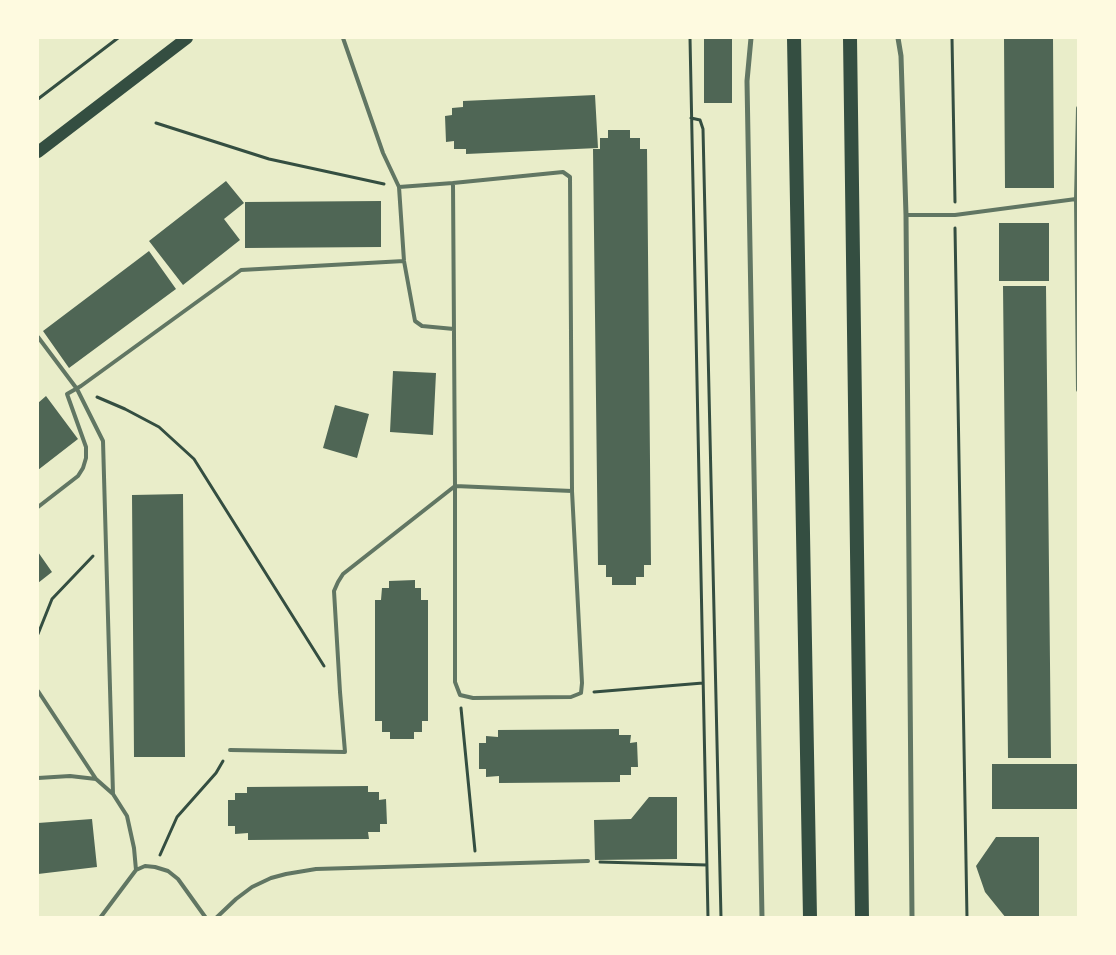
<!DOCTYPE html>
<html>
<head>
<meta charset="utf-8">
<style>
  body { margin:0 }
  #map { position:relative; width:1116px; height:955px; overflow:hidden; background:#e9edc9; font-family:Mulish,sans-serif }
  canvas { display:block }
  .frame { position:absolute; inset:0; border:39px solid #fefae0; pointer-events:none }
</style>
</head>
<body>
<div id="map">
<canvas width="1116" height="955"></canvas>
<div class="frame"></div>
</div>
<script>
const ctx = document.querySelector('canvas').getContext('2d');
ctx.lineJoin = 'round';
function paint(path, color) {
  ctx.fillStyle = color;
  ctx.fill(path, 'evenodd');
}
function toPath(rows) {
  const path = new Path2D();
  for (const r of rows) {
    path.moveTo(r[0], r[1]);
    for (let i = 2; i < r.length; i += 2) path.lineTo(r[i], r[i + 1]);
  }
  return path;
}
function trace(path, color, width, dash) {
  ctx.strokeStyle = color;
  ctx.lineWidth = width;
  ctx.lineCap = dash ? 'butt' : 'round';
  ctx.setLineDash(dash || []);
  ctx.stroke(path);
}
const building = toPath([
  [704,38,732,38,732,103,704,103],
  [1004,38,1053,38,1054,188,1005,188],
  [595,95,598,148,466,154,466,149,454,149,454,141,446,142,445,116,452,115,452,108,463,107,463,101],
  [608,130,630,130,630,138,640,138,640,149,647,149,651,565,644,565,644,577,636,577,636,585,612,585,612,577,606,577,606,565,598,565,593,149,600,149,600,138,608,138],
  [226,181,244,203,224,219,240,240,183,285,149,241],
  [381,201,381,247,245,248,245,202],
  [999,223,1049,223,1049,281,999,281],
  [149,251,176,289,69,368,43,331],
  [1003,286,1046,286,1051,758,1008,758],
  [393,371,436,373,433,435,390,432],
  [46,396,78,439,38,470,38,403],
  [335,405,369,414,357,458,323,448],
  [183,494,185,757,134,757,132,495],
  [38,552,52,572,38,583],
  [415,580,415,588,421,588,421,600,428,600,428,721,422,721,422,732,414,732,414,739,390,739,390,732,382,732,382,721,375,721,375,600,381,600,382,588,389,588,389,581],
  [619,729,619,735,631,735,630,743,637,742,638,767,631,767,631,775,620,775,620,782,499,783,499,776,486,777,486,769,479,769,479,743,486,743,486,736,498,737,498,730],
  [992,764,1078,764,1078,809,992,809],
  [368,786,368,792,379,792,379,800,386,799,387,824,380,824,380,832,368,832,369,839,248,840,248,833,235,834,235,826,228,826,228,800,235,800,235,793,247,793,247,787],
  [649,797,677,797,677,859,595,860,594,820,631,819],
  [92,819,97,867,38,874,38,823],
  [996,837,1039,837,1039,918,1006,918,985,892,976,866]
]);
const path = toPath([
  [690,38,708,918],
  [952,38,955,202],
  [38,99,118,38],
  [691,118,700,120,703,129,721,918],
  [156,123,269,159,384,184],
  [955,228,967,918],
  [97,397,125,409,159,427,194,459,324,666],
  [38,634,52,599,93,556],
  [594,692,703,683],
  [461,708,475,851],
  [160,855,177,817,216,773,223,761],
  [600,862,707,865]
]);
const service = toPath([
  [1078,108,1076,199,1078,390],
  [453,183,563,172,570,177,572,491],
  [399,187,404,261,415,321,422,326,454,329],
  [906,215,955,215,1076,199],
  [38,337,77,389,103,441,113,794],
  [455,486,572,491,582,683,581,693,571,697,473,698,460,695,455,682,455,486],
  [38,507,78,476,83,468,86,458,86,447,67,394,81,386,241,270,404,261],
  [38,691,96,779],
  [230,750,345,752,340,692,334,591,338,582,343,574,455,486,453,183,399,187,383,153,343,38],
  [38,778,70,776,96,779,113,794,127,816,134,848,136,870],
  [100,918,136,870,145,866,155,867,168,871,178,879,206,918],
  [216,918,236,899,252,887,271,878,286,874,316,869,588,861]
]);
const minor = toPath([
  [751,38,747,81,762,918],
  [898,38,901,56,906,215,912,918]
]);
const primary = toPath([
  [38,152,187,38]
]);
const trunk = toPath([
  [794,38,810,918],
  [850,38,862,918]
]);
paint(building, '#4f6655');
trace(path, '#344e41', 3);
trace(service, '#617663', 4);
trace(minor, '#617663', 5);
trace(primary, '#344e41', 12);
trace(trunk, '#344e41', 14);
</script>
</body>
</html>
